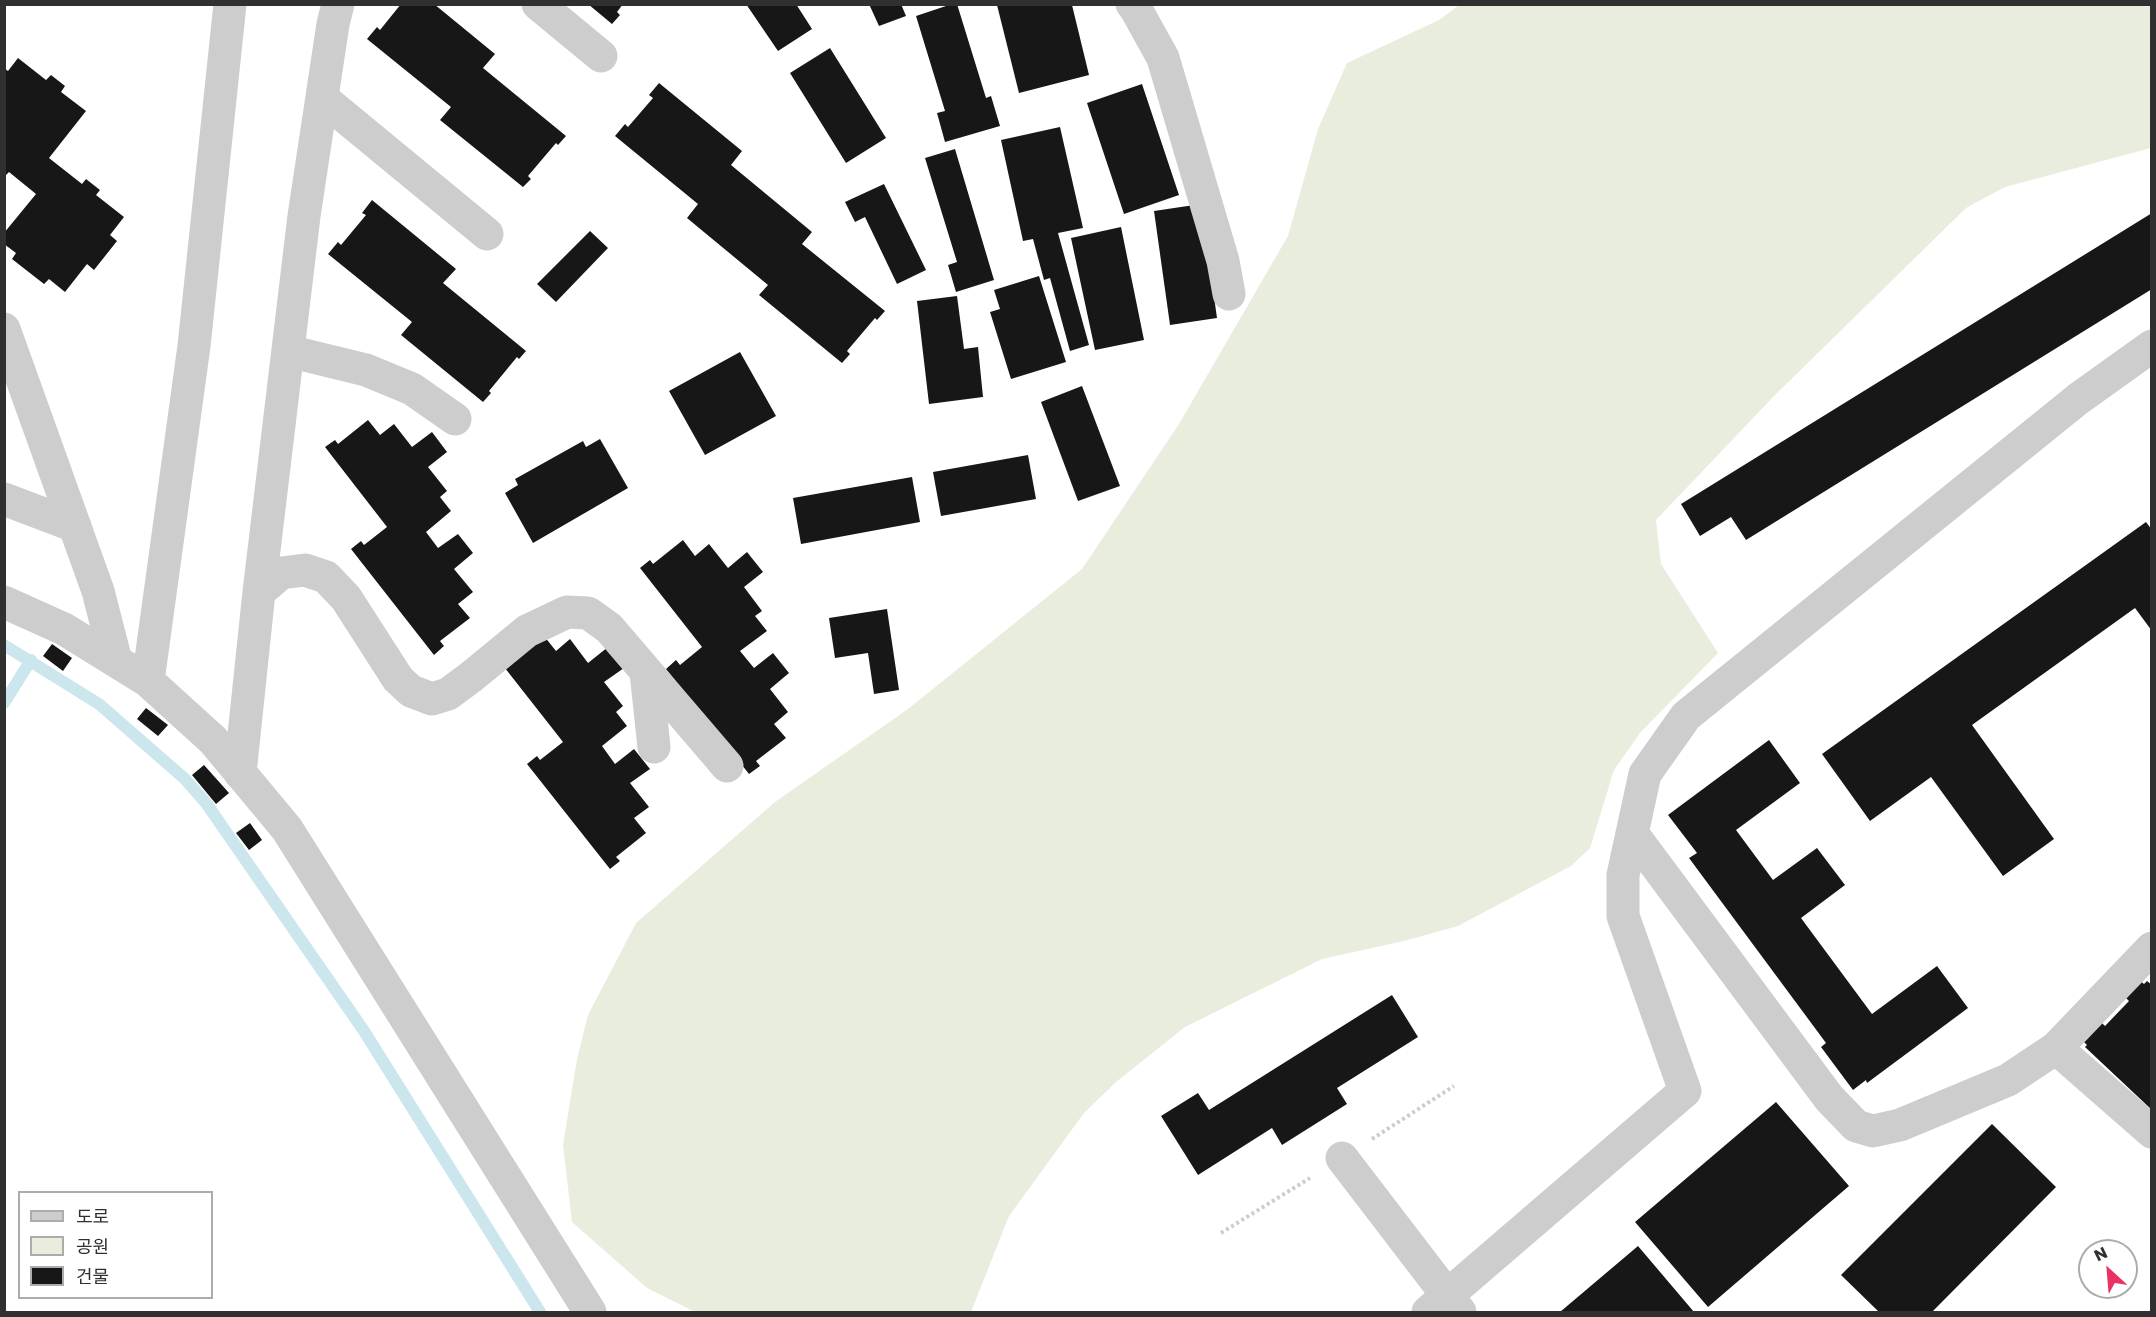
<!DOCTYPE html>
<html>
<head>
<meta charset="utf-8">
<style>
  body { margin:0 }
  #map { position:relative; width:2156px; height:1317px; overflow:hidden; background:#fff; font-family:Poppins,"Noto Sans KR",sans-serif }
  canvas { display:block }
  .frame { position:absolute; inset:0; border:6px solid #303030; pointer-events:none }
  .legend { position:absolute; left:18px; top:1191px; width:195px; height:108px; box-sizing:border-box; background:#fff; border:2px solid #acacac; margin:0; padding:8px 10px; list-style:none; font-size:18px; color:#303030 }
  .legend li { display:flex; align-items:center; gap:12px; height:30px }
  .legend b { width:30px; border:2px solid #acacac }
  .north { position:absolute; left:2078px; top:1239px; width:60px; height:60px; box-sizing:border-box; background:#fff; border:2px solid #acacac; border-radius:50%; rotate:334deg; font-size:16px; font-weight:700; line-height:24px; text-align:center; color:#303030 }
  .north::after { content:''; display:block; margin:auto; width:21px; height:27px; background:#e83262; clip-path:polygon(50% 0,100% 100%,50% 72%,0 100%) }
</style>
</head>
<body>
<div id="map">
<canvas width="2156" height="1317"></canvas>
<div class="frame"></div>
<ul class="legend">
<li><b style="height:8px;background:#cdcdcd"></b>도로</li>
<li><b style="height:16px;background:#e9edde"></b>공원</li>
<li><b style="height:16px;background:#171717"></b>건물</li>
</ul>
<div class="north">N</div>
</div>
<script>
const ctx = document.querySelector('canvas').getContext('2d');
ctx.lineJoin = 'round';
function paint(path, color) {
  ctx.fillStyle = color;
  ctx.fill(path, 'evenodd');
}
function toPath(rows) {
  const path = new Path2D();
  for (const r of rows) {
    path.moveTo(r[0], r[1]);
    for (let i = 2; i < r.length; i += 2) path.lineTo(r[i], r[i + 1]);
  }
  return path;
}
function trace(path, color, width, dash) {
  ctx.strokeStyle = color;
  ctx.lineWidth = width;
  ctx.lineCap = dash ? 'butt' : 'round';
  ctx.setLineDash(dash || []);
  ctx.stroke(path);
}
const green = toPath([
  [1459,5,2151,5,2151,148,2005,187,1966,208,1773,397,1656,520,1661,564,1718,653,1640,733,1614,770,1590,848,1571,866,1458,926,1404,941,1322,959,1185,1027,1116,1082,1084,1113,1009,1216,971,1312,695,1312,647,1288,572,1222,563,1145,577,1059,588,1015,636,923,775,802,908,709,1082,569,1179,424,1288,236,1318,129,1347,63,1439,20]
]);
const stream = toPath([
  [4,645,99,704,185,779,206,803,364,1031,540,1312],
  [4,703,31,660]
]);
const building = toPath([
  [401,4,434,4,495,54,483,68,566,136,558,145,556,143,528,176,531,179,523,187,440,120,451,107,367,39,377,27,380,30],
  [588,4,623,4,617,12,620,15,612,24],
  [746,4,796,4,812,29,778,51],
  [869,4,901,4,906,16,879,26],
  [952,4,957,4,986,98,991,96,1000,126,945,142,937,113,945,111,916,16],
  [997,5,1072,5,1089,75,1019,93],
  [830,48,886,138,846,163,790,73],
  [18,58,46,80,51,75,65,86,61,92,86,111,49,158,82,184,86,179,100,190,96,195,124,217,110,235,117,241,94,270,87,264,65,292,49,279,44,284,12,259,16,253,4,244,4,233,36,194,9,172,4,177,4,68,8,71],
  [659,83,742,151,731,165,812,232,802,244,885,311,877,320,875,318,847,351,850,354,842,363,759,295,768,285,687,218,698,204,615,136,625,124,628,127,653,98,649,95],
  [1142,84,1179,195,1124,214,1087,103],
  [1060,127,1083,228,1058,233,1089,345,1070,351,1050,278,1044,280,1033,239,1023,241,1001,140],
  [955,149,994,280,956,292,948,265,957,262,925,158],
  [884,184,926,270,897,284,865,217,855,222,845,202],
  [372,200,456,269,443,283,526,351,519,359,517,357,489,391,491,393,483,402,401,335,412,322,328,254,338,242,341,245,366,215,362,213],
  [1201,204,1217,318,1170,325,1154,211],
  [2152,213,2152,289,1746,540,1731,517,1700,536,1681,504],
  [1121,227,1144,340,1095,350,1071,238],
  [590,231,608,248,556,302,537,284],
  [1039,276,1066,362,1011,379,990,312,1000,309,994,290],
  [957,296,964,349,978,347,983,397,929,404,917,301],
  [740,352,776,416,705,455,669,391],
  [1082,386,1120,486,1078,501,1041,402],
  [368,420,380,435,394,424,412,447,432,432,447,452,428,467,447,491,440,497,451,511,426,532,438,548,458,534,473,553,454,569,473,592,458,604,470,618,440,641,444,646,434,655,351,549,361,541,364,545,387,527,325,447,335,440,338,444],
  [600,439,628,488,533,543,505,493,518,485,515,479,583,441,586,447],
  [1028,455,1036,499,941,516,933,472],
  [912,477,920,522,801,544,793,498],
  [2146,522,2152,530,2152,631,2135,608,1972,725,2054,839,2003,876,1931,777,1870,821,1822,754],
  [683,540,695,556,709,544,728,568,747,552,763,572,744,587,762,611,755,616,767,631,740,651,754,668,773,653,789,673,770,689,788,712,774,724,786,738,756,761,760,766,749,774,666,669,676,660,680,665,702,647,640,568,650,560,653,564],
  [887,609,899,690,874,694,868,653,835,658,829,618],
  [544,636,556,651,570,639,588,663,608,647,624,668,604,682,623,706,616,712,627,726,602,746,615,764,634,749,650,769,630,783,649,807,634,818,646,833,616,857,620,861,610,869,527,764,537,756,540,760,563,742,501,663],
  [52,644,72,658,63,671,43,656],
  [146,708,168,725,158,736,137,719],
  [1769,740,1800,783,1736,830,1773,880,1817,848,1845,885,1801,918,1872,1014,1937,966,1968,1008,1867,1083,1866,1080,1853,1090,1821,1047,1826,1043,1689,858,1697,853,1668,815],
  [204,765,229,793,216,804,192,775],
  [250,823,262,840,249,850,236,833],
  [2138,979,2144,984,2147,981,2152,985,2152,1110,2085,1047,2087,1045,2081,1039,2099,1020,2105,1026,2129,1001,2123,995],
  [1392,995,1418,1037,1337,1088,1347,1104,1282,1145,1272,1128,1198,1175,1161,1116,1198,1093,1209,1110],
  [1776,1102,1849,1186,1708,1307,1635,1222],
  [1992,1124,2056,1187,1932,1312,1879,1312,1841,1275],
  [1638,1246,1694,1312,1560,1312]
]);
const path = toPath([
  [1372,1139,1454,1086],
  [1221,1233,1310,1178]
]);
const minor = toPath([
  [538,4,601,56],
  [1132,4,1137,11,1163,58,1223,261,1229,294],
  [322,98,487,234],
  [4,329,98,591,116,661],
  [288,351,366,370,412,389,455,419],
  [4,499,75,526],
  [259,592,281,573,305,570,326,577,346,598,398,679,411,691,432,699,448,694,471,677,527,631,567,612,588,613,609,628,727,766],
  [4,602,64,629,148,681,213,740,287,829,590,1312],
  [646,672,654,747],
  [148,681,194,346,230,4],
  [240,773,259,592,304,216,333,24,338,4],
  [1632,833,1829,1098,1856,1126,1873,1131,1900,1125,2008,1080,2056,1048,2152,948],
  [2056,1048,2152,1132],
  [1342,1158,1460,1312],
  [1428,1312,1685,1091,1623,916,1623,875,1645,774,1686,716,2078,399,2152,346]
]);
paint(green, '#e9edde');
trace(stream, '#cbe6ed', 12);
paint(building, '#171717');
trace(path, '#cdcdcd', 4, [3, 3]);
trace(minor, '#cdcdcd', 33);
</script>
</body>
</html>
